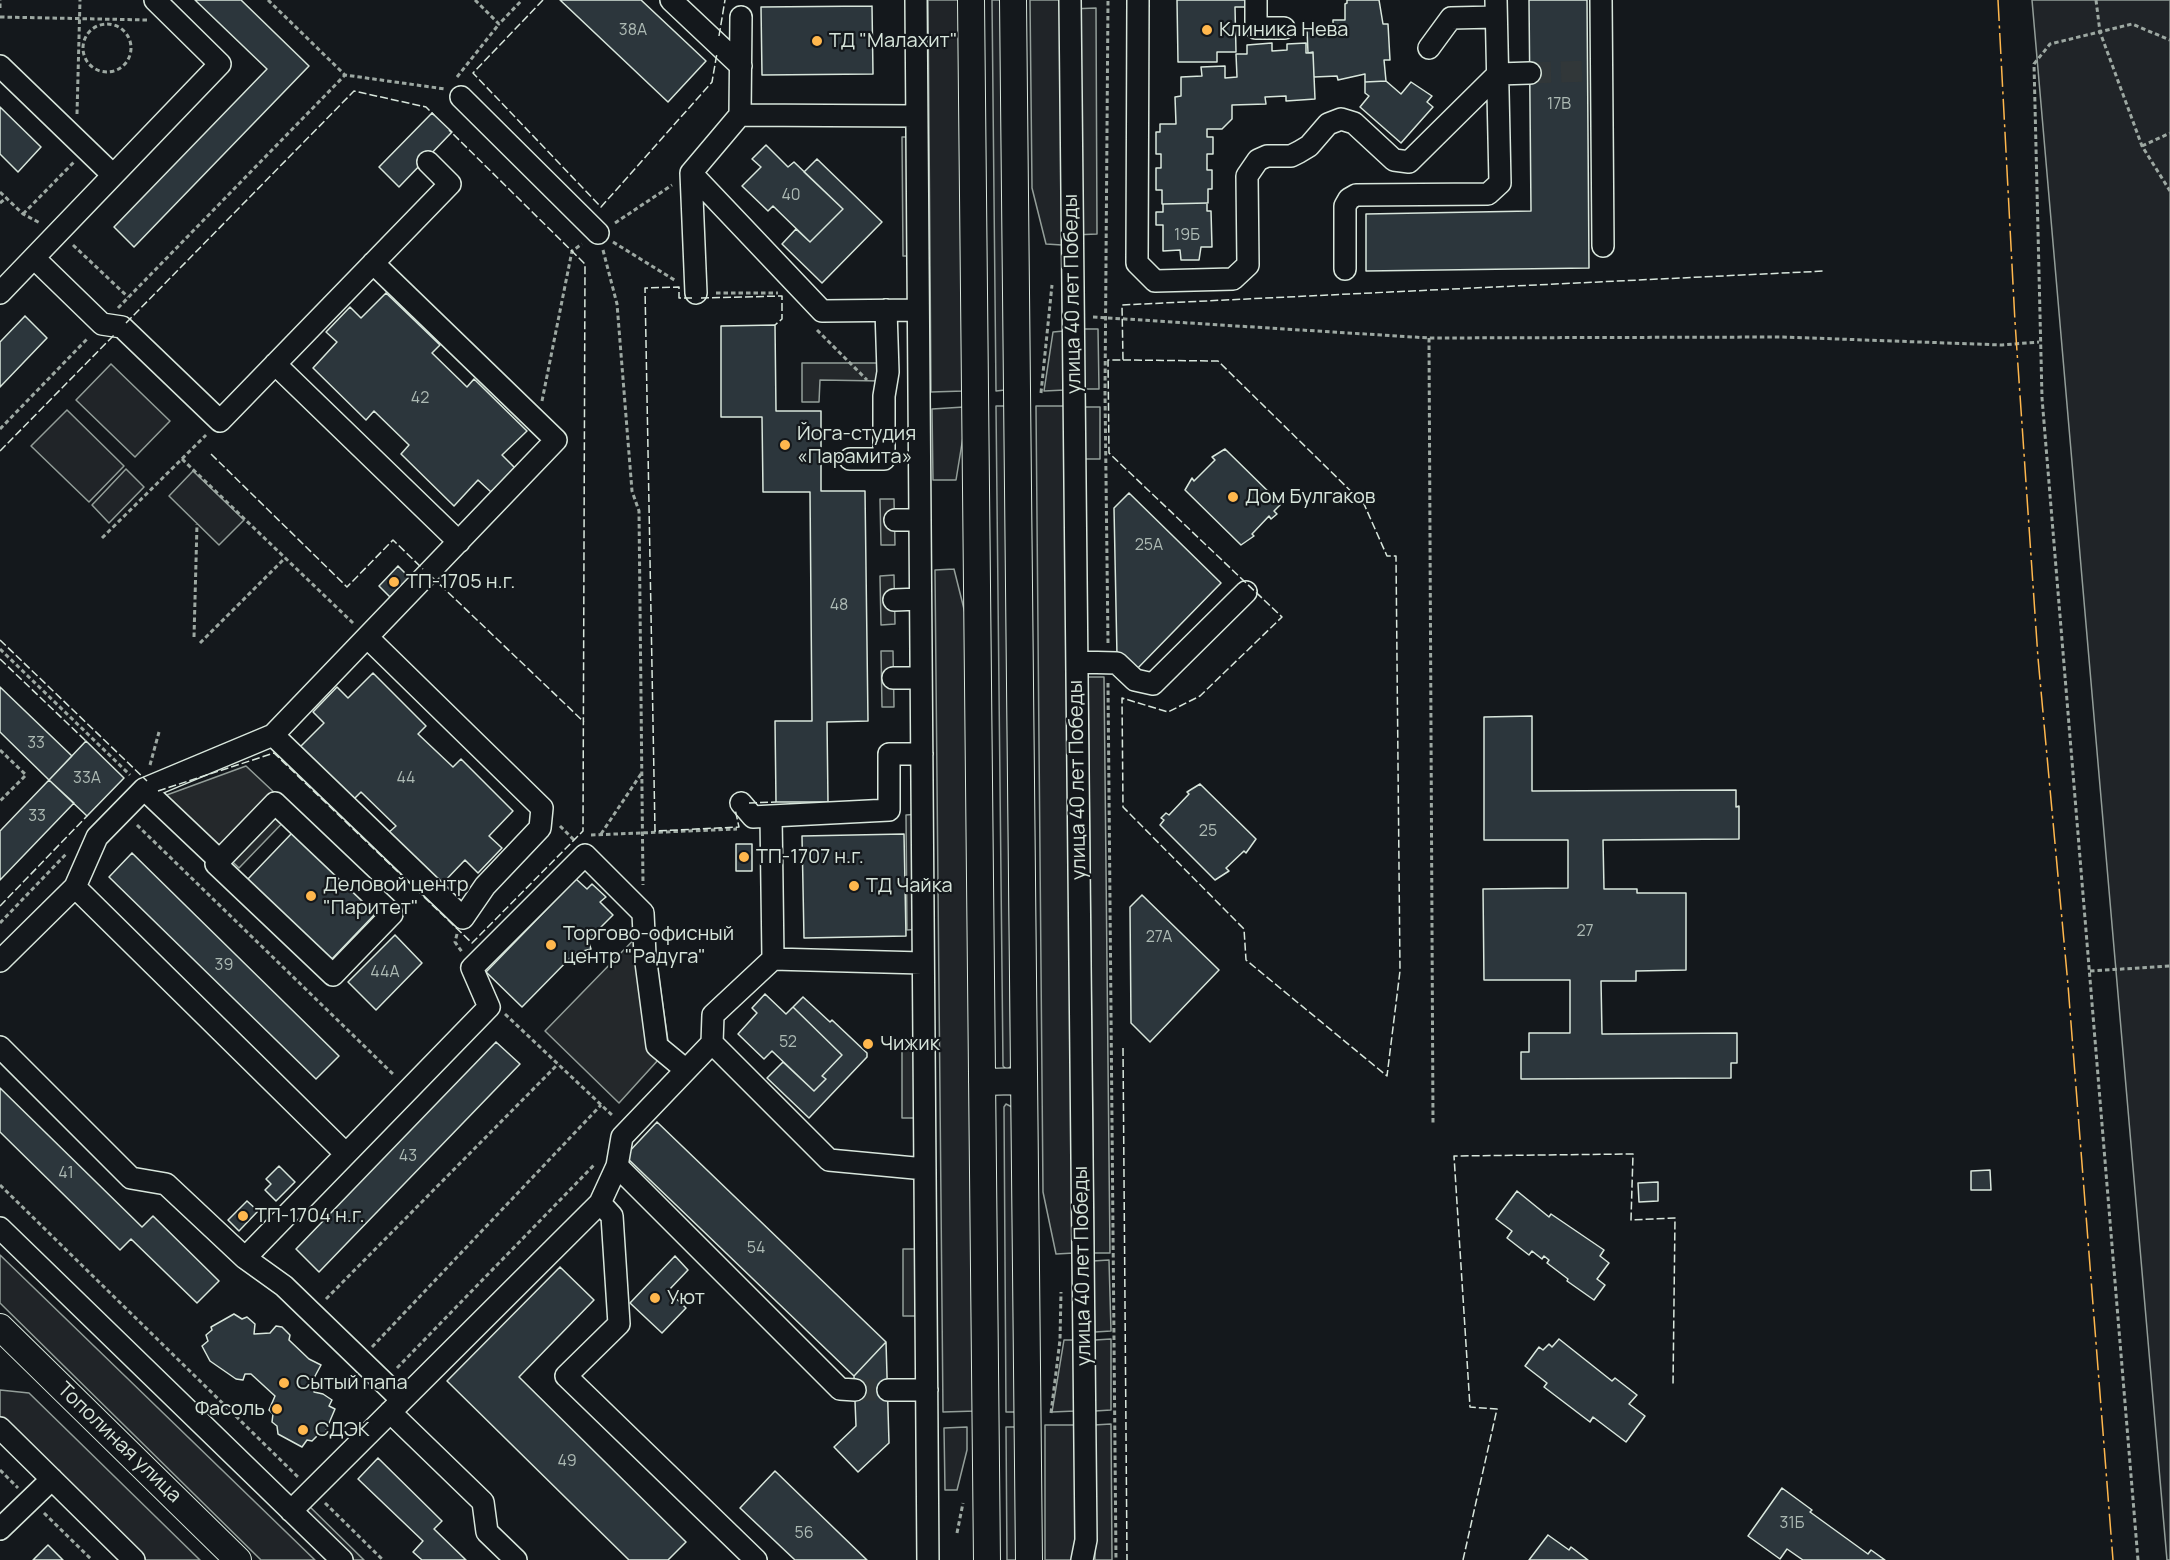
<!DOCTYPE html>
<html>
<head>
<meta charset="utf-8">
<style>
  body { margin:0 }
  canvas { display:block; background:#14181c }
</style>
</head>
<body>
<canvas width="2170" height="1560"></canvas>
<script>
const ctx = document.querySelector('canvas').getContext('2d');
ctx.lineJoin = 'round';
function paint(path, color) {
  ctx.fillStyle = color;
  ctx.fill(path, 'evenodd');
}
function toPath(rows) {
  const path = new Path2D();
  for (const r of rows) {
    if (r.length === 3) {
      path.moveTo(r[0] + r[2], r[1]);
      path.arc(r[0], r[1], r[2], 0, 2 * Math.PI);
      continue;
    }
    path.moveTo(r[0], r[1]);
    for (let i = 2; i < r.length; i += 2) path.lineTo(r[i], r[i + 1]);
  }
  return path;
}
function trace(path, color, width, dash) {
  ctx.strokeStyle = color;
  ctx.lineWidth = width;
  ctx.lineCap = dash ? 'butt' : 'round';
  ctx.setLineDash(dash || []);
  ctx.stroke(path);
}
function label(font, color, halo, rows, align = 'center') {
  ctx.font = font + ' Manrope,sans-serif';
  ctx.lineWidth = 4.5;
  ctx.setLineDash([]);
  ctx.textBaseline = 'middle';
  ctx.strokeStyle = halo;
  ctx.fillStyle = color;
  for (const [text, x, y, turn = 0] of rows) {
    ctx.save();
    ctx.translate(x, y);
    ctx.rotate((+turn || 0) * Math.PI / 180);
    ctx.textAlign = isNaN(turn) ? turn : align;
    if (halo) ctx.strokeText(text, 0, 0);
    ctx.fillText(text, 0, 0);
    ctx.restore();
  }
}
const green = toPath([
  [928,0,960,0,964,391,931,392,928,0],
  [992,0,1001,0,1005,390,996,391,992,0],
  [1030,0,1060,0,1062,245,1046,244,1032,188,1030,0],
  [2032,0,2170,0,2170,1560,2167,1560,2032,0],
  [1082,329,1098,329,1099,389,1082,389,1082,329],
  [1064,331,1065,390,1044,391,1053,332,1064,331],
  [111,364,170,421,135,457,76,400,111,364],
  [996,406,1005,406,1011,1066,1007,1070,1003,1066,996,406],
  [1036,406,1065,406,1074,1253,1056,1254,1043,1192,1036,406],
  [964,407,964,431,956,480,933,480,932,409,964,407],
  [1084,407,1100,407,1100,459,1084,459,1084,407],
  [67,410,124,466,89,502,31,446,67,410],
  [126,469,144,487,109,523,92,505,126,469],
  [193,471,244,520,219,545,169,496,193,471],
  [954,569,966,617,976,1411,943,1412,935,570,954,569],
  [1088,677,1104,677,1110,1253,1094,1253,1088,677],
  [1006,1104,1012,1107,1017,1412,1006,1412,1004,1107,1006,1104],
  [0,1255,315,1560,261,1560,0,1303,0,1255],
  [1109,1260,1111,1331,1095,1332,1093,1261,1109,1260],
  [1111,1339,1111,1410,1095,1411,1095,1340,1111,1339],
  [1064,1340,1075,1340,1075,1411,1052,1412,1064,1340],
  [0,1390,29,1393,200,1560,144,1560,0,1419,0,1390],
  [1111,1424,1112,1560,1095,1560,1094,1425,1111,1424],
  [1045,1425,1077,1425,1075,1560,1045,1560,1045,1425],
  [967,1427,967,1450,957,1490,945,1490,944,1428,967,1427],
  [1006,1427,1016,1427,1016,1560,1007,1560,1006,1427],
  [304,1501,364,1560,344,1560,299,1509,304,1501]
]);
const parking = toPath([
  [1096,8,1097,234,1073,235,1070,9,1096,8],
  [902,137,914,137,914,256,903,256,902,137],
  [802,363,882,363,882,381,820,380,819,402,802,402,802,363],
  [880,499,894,499,895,545,881,545,880,499],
  [894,575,895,624,881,625,880,576,894,575],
  [881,651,893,651,894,707,882,707,881,651],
  [246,766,294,811,239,868,164,796,246,766],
  [919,814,921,929,907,930,906,815,919,814],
  [651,922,669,1048,619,1103,545,1031,651,922],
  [902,1041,921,1041,921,1118,902,1118,902,1041],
  [903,1249,922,1249,922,1316,903,1316,903,1249]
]);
const building = toPath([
  [195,0,241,0,309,66,134,247,114,227,267,69,195,0],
  [560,0,641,0,706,61,668,102,560,0],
  [1177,0,1248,0,1248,7,1235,7,1236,52,1217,52,1217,62,1178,62,1177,0],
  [1347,0,1379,0,1383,24,1388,24,1390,60,1384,60,1386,81,1365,82,1365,74,1338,80,1337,76,1314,77,1313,52,1308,53,1307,29,1333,27,1333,20,1345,20,1345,4,1347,3,1347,0],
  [1529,0,1587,0,1589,268,1366,271,1366,214,1531,211,1529,0],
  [872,6,873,74,762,75,761,7,872,6],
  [1272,43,1272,51,1287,50,1287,44,1306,43,1306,53,1313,53,1315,99,1286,101,1286,96,1265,97,1266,104,1232,105,1232,119,1222,129,1207,129,1207,137,1213,137,1213,154,1207,154,1207,170,1212,170,1212,189,1208,189,1208,203,1162,204,1162,190,1156,190,1156,168,1161,168,1161,154,1156,154,1156,132,1160,132,1160,124,1176,124,1175,97,1181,96,1181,77,1202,76,1201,67,1225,66,1225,78,1237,77,1236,54,1247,54,1247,45,1272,43],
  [1386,81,1401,94,1411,82,1432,96,1427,102,1433,107,1401,143,1360,107,1369,96,1365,93,1365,82,1386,81],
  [0,107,41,147,18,172,0,154,0,107],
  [432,113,452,132,399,187,379,167,432,113],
  [766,145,788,167,794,162,843,209,810,242,773,206,768,211,742,186,761,167,752,159,766,145],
  [817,159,882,222,822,283,782,244,796,229,810,242,843,209,804,172,817,159],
  [1207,203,1207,211,1211,211,1212,247,1201,247,1199,260,1181,260,1180,250,1163,251,1163,225,1156,225,1156,212,1163,212,1163,204,1207,203],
  [386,293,440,345,432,353,467,387,474,379,527,431,502,455,515,468,491,492,478,480,454,506,401,454,409,445,374,411,366,420,313,368,337,342,326,332,350,307,361,318,386,293],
  [25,316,47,338,0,387,0,342,25,316],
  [775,325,776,411,821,411,821,491,865,491,868,721,827,722,828,802,776,802,775,721,812,721,810,492,763,492,762,417,721,417,721,326,775,325],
  [1225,449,1281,504,1274,511,1277,514,1271,519,1269,516,1252,534,1254,536,1241,545,1185,490,1192,478,1194,481,1215,460,1212,457,1225,449],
  [1129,493,1221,583,1133,673,1117,656,1114,508,1129,493],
  [398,566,410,578,390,597,379,586,398,566],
  [373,673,426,726,418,734,453,767,461,759,513,811,489,836,502,848,478,873,465,860,440,886,387,834,396,826,361,792,353,800,299,748,324,723,313,712,337,687,348,698,373,673],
  [0,687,72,756,49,780,0,732,0,687],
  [1532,716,1532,791,1736,790,1736,807,1739,806,1739,839,1603,840,1604,889,1637,889,1637,893,1686,893,1686,970,1636,971,1636,981,1601,981,1602,1034,1737,1033,1737,1063,1731,1063,1731,1078,1521,1079,1521,1052,1529,1052,1529,1033,1570,1033,1570,980,1484,980,1483,889,1568,888,1568,840,1484,840,1484,717,1532,716],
  [86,741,124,778,87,816,49,780,86,741],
  [49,780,74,803,0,880,0,831,49,780],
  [1200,784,1256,839,1246,853,1244,851,1226,868,1229,871,1215,880,1160,825,1164,820,1161,818,1166,813,1169,815,1189,794,1187,792,1200,784],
  [293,832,376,913,330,961,247,880,293,832],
  [904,834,906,936,804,938,802,836,904,834],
  [736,844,752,844,752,871,736,871,736,844],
  [132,853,339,1056,316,1079,109,877,132,853],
  [576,879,587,889,592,884,606,897,600,902,613,915,588,940,591,949,575,953,522,1007,486,972,576,879],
  [1142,895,1219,970,1150,1042,1131,1023,1130,907,1142,895],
  [395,935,422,963,376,1010,348,982,395,935],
  [765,994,786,1014,793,1007,842,1055,822,1076,826,1079,814,1091,772,1051,764,1059,738,1034,757,1013,752,1008,765,994],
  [803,997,830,1022,832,1020,867,1053,867,1057,809,1118,767,1078,783,1062,814,1091,826,1079,822,1076,842,1055,793,1007,803,997],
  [496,1042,520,1064,319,1272,296,1249,496,1042],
  [0,1088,142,1227,153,1216,219,1281,197,1303,131,1239,120,1250,0,1132,0,1088],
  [657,1122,886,1342,854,1376,625,1156,657,1122],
  [279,1166,295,1182,276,1201,265,1190,271,1184,266,1179,279,1166],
  [1990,1170,1991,1190,1971,1190,1971,1171,1990,1170],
  [1658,1182,1658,1201,1639,1202,1638,1183,1658,1182],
  [1517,1191,1549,1217,1551,1214,1604,1250,1600,1256,1609,1263,1597,1279,1605,1285,1594,1300,1567,1281,1568,1279,1547,1263,1549,1260,1544,1256,1542,1259,1532,1251,1529,1255,1507,1238,1512,1231,1496,1219,1517,1191],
  [247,1201,258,1211,239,1231,228,1220,247,1201],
  [675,1256,688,1270,668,1291,686,1308,662,1333,630,1303,675,1256],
  [560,1267,594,1300,519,1377,686,1542,668,1560,629,1560,447,1381,560,1267],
  [234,1314,242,1319,247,1317,255,1324,254,1334,270,1333,276,1326,282,1327,290,1335,289,1340,309,1359,321,1365,314,1378,314,1392,323,1394,332,1400,329,1406,335,1409,324,1435,319,1434,312,1441,307,1440,302,1447,278,1434,277,1426,272,1422,273,1414,269,1410,275,1396,251,1374,245,1374,243,1380,236,1379,210,1361,202,1346,208,1341,206,1335,212,1330,211,1327,234,1314],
  [1559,1339,1612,1381,1615,1378,1637,1395,1629,1404,1645,1416,1626,1442,1593,1417,1590,1422,1544,1387,1547,1383,1525,1366,1539,1347,1543,1350,1549,1344,1552,1347,1559,1339],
  [886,1342,889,1443,858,1472,834,1447,856,1426,854,1376,886,1342],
  [378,1458,442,1521,434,1529,466,1560,422,1560,413,1552,423,1541,358,1479,378,1458],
  [775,1471,867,1560,795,1560,740,1508,775,1471],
  [1782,1488,1812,1510,1810,1512,1868,1554,1871,1550,1885,1560,1803,1560,1787,1549,1780,1559,1748,1536,1782,1488],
  [1548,1535,1569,1550,1571,1547,1588,1560,1529,1560,1548,1535],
  [48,1545,63,1560,33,1560,48,1545]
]);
const minorTunnel = toPath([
  [1530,73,1587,71],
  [855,1390,888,1390]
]);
const path = toPath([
  [268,0,345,75,445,89],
  [475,0,499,24,522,0],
  [2096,0,2100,32,2142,146,2170,191],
  [0,8,0,0],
  [0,17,148,20],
  [107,48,24],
  [457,77,499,24],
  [77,114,80,0],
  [2142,146,2170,133],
  [0,192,23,214,40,223],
  [0,203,6,198],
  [23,214,74,162],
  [615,223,672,185],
  [613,242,676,281],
  [73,245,128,297],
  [603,250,617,304,632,491,639,511,643,885],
  [716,293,778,293],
  [118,308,345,75],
  [1093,317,1429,338,1783,337,2002,345,2039,342],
  [817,330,867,380],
  [1429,338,1433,1124],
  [1041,393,1052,285],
  [542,401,572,251,582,244],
  [0,429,88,338],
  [182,459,353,623],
  [102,538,206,435],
  [194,637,197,524],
  [200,643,285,558],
  [1108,643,1105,393,1108,0],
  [0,649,130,775],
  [1108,683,1116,1560],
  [0,750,26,775,0,801],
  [150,765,159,732],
  [137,825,395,1076],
  [560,826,575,841],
  [601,834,641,774],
  [591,835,737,829],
  [0,923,67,853],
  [457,934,455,942,462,952],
  [2090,971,2170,966],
  [505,1014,614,1117],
  [0,1185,299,1478],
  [326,1299,558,1064],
  [372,1347,601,1105],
  [397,1368,595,1164],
  [1051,1413,1060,1340,1061,1292],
  [0,1470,18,1488],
  [325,1503,383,1560],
  [44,1513,92,1560],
  [957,1533,963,1503],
  [2138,1560,2042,398,2034,64,2050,44,2132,24,2170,40]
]);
const minor = toPath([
  [671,0,741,66],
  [916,0,928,1560],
  [1070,0,1086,1540,1082,1560],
  [1138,0,1137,263,1155,281,1233,279,1248,265,1247,176,1258,160,1267,156,1291,156,1299,152,1309,146,1328,124,1341,119,1354,123,1394,160,1409,162,1498,74,1530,73],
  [1256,0,1256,28,1284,28],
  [1601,0,1603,246],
  [1429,48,1451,18,1496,17],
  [0,66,113,175],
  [461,97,598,233],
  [740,115,916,116],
  [691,173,822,311,918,310],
  [34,258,102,324,122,327,220,421,450,184,428,162],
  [1345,269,1345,206,1349,199,1356,195,1488,194,1500,183,1496,0],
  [0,293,220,64,155,0],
  [696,293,691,173,740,115,741,17],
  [275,364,459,542],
  [850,459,884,459,884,396,888,372,886,310],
  [895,520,920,520],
  [894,600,920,599],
  [367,637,556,440,373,263],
  [1077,662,1117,663,1135,680,1153,684,1246,592],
  [893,678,921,678],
  [144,789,220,861],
  [275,803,392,914,333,975,216,864,275,803],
  [741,803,753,817,771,816,773,959],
  [771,816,889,810,889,754,922,754],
  [75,887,346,1154],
  [0,961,75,887,97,837,144,789,273,735,367,637,542,808,540,828,485,886,463,918,273,735],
  [712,1043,829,1160,925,1169],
  [0,1047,131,1178,166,1184,245,1258,284,1286,402,1400],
  [617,1166,840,1389,855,1390],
  [600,1203,612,1216,619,1324,566,1376,756,1560],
  [0,1228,342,1560],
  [245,1258,489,1007,472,968,585,855,643,913,645,955,657,1046,686,1070],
  [888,1390,927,1390],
  [390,1412,483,1502,487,1532,516,1560],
  [0,1428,134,1560],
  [291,1511,600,1203,617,1166,622,1137,712,1043,713,1015,773,959,922,963],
  [0,1529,52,1479]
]);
const major = toPath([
  [971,0,987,1560],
  [1013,0,1029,1560],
  [982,1082,1024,1081],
  [0,1327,238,1560]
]);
const fence = toPath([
  [543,0,473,73,601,207,712,82,717,53],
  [719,36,725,0],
  [692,298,679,298,679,287,645,288,655,831,739,827,735,809],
  [701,298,782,296,782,319,775,325],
  [126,323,354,91,426,107,434,115],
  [1123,360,1218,361,1364,504,1387,556,1396,556,1400,971,1387,1076,1246,960,1244,929,1123,807,1122,698,1168,712,1200,696,1282,617,1109,453,1108,360,1123,360,1122,305,1825,271],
  [0,451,115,334],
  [211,454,347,587,393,540,423,569],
  [432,577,584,722],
  [0,640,147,781],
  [0,659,86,741],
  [158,791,274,753,472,943,583,831,585,264,449,130],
  [749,803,776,802],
  [0,906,87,816],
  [1123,1048,1127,1560],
  [1463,1560,1497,1409,1470,1407,1454,1156,1633,1154,1631,1220,1675,1218,1673,1386]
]);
const power = toPath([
  [1998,0,2015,322,2038,658,2068,985,2113,1560]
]);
const markers = [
  [1207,30,6,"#ffb74d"],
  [817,41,6,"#ffb74d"],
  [785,445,6,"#ffb74d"],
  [1233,497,6,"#ffb74d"],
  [394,582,6,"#ffb74d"],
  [744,857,6,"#ffb74d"],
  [854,886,6,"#ffb74d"],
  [311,896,6,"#ffb74d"],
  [551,945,6,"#ffb74d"],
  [868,1044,6,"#ffb74d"],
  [243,1216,6,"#ffb74d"],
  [655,1298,6,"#ffb74d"],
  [284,1383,6,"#ffb74d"],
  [277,1409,6,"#ffb74d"],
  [303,1430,6,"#ffb74d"]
];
const numberNames = [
  ["38А",633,31],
  ["17В",1559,105],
  ["40",791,196],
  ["19Б",1187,236],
  ["42",420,399],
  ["25А",1149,546],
  ["48",839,606],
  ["33",36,744],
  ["33А",87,779],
  ["44",406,779],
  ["33",37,817],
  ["25",1208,832],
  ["27",1585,932],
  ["27А",1159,938],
  ["39",224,966],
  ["44А",385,973],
  ["52",788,1043],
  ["43",408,1157],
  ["41",66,1174],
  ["54",756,1249],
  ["49",567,1462],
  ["31Б",1792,1524],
  ["56",804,1534]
];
const poiNames = [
  ["Клиника Нева",1219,30],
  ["ТД \"Малахит\"",829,41],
  ["Йога-студия",797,434],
  ["«Парамита»",797,457],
  ["Дом Булгаков",1245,497],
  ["ТП-1705 н.г.",406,582],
  ["ТП-1707 н.г.",756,857],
  ["Деловой центр",323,885],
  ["\"Паритет\"",323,908],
  ["ТД Чайка",866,886],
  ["Торгово-офисный",563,934],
  ["центр \"Радуга\"",563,957],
  ["Чижик",880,1044],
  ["ТП-1704 н.г.",255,1216],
  ["Уют",667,1298],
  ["Сытый папа",296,1383],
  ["Фасоль",265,1409,"right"],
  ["СДЭК",315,1430]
];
const streetNames = [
  ["улица 40 лет Победы",1073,294,-91],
  ["улица 40 лет Победы",1078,780,-91],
  ["улица 40 лет Победы",1083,1266,-91],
  ["Тополиная улица",119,1443,44]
];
paint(green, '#202428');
trace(green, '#939e99', 1.5);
paint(parking, '#24282b');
trace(parking, '#939e99', 1.5);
paint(building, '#2c363c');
trace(building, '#d8e6dc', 1.5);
trace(minorTunnel, '#313739', 21, [21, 10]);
trace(minor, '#d8e6dc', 24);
trace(major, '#d8e6dc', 28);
trace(path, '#9da8a2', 3, [4.5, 3]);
trace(minor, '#14181c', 21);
trace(major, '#14181c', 26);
trace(fence, '#d8e6dc', 1.5, [8, 3]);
trace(power, '#ffb74d', 1.5, [21, 4.5, 3, 4.5]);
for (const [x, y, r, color] of markers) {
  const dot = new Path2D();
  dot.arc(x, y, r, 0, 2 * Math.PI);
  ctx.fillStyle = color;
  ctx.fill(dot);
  trace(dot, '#14181c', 2);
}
label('16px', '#adbab4', null, numberNames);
label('20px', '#d8e6dc', '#14181c', poiNames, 'left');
label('20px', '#d8e6dc', '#14181c', streetNames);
</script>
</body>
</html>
